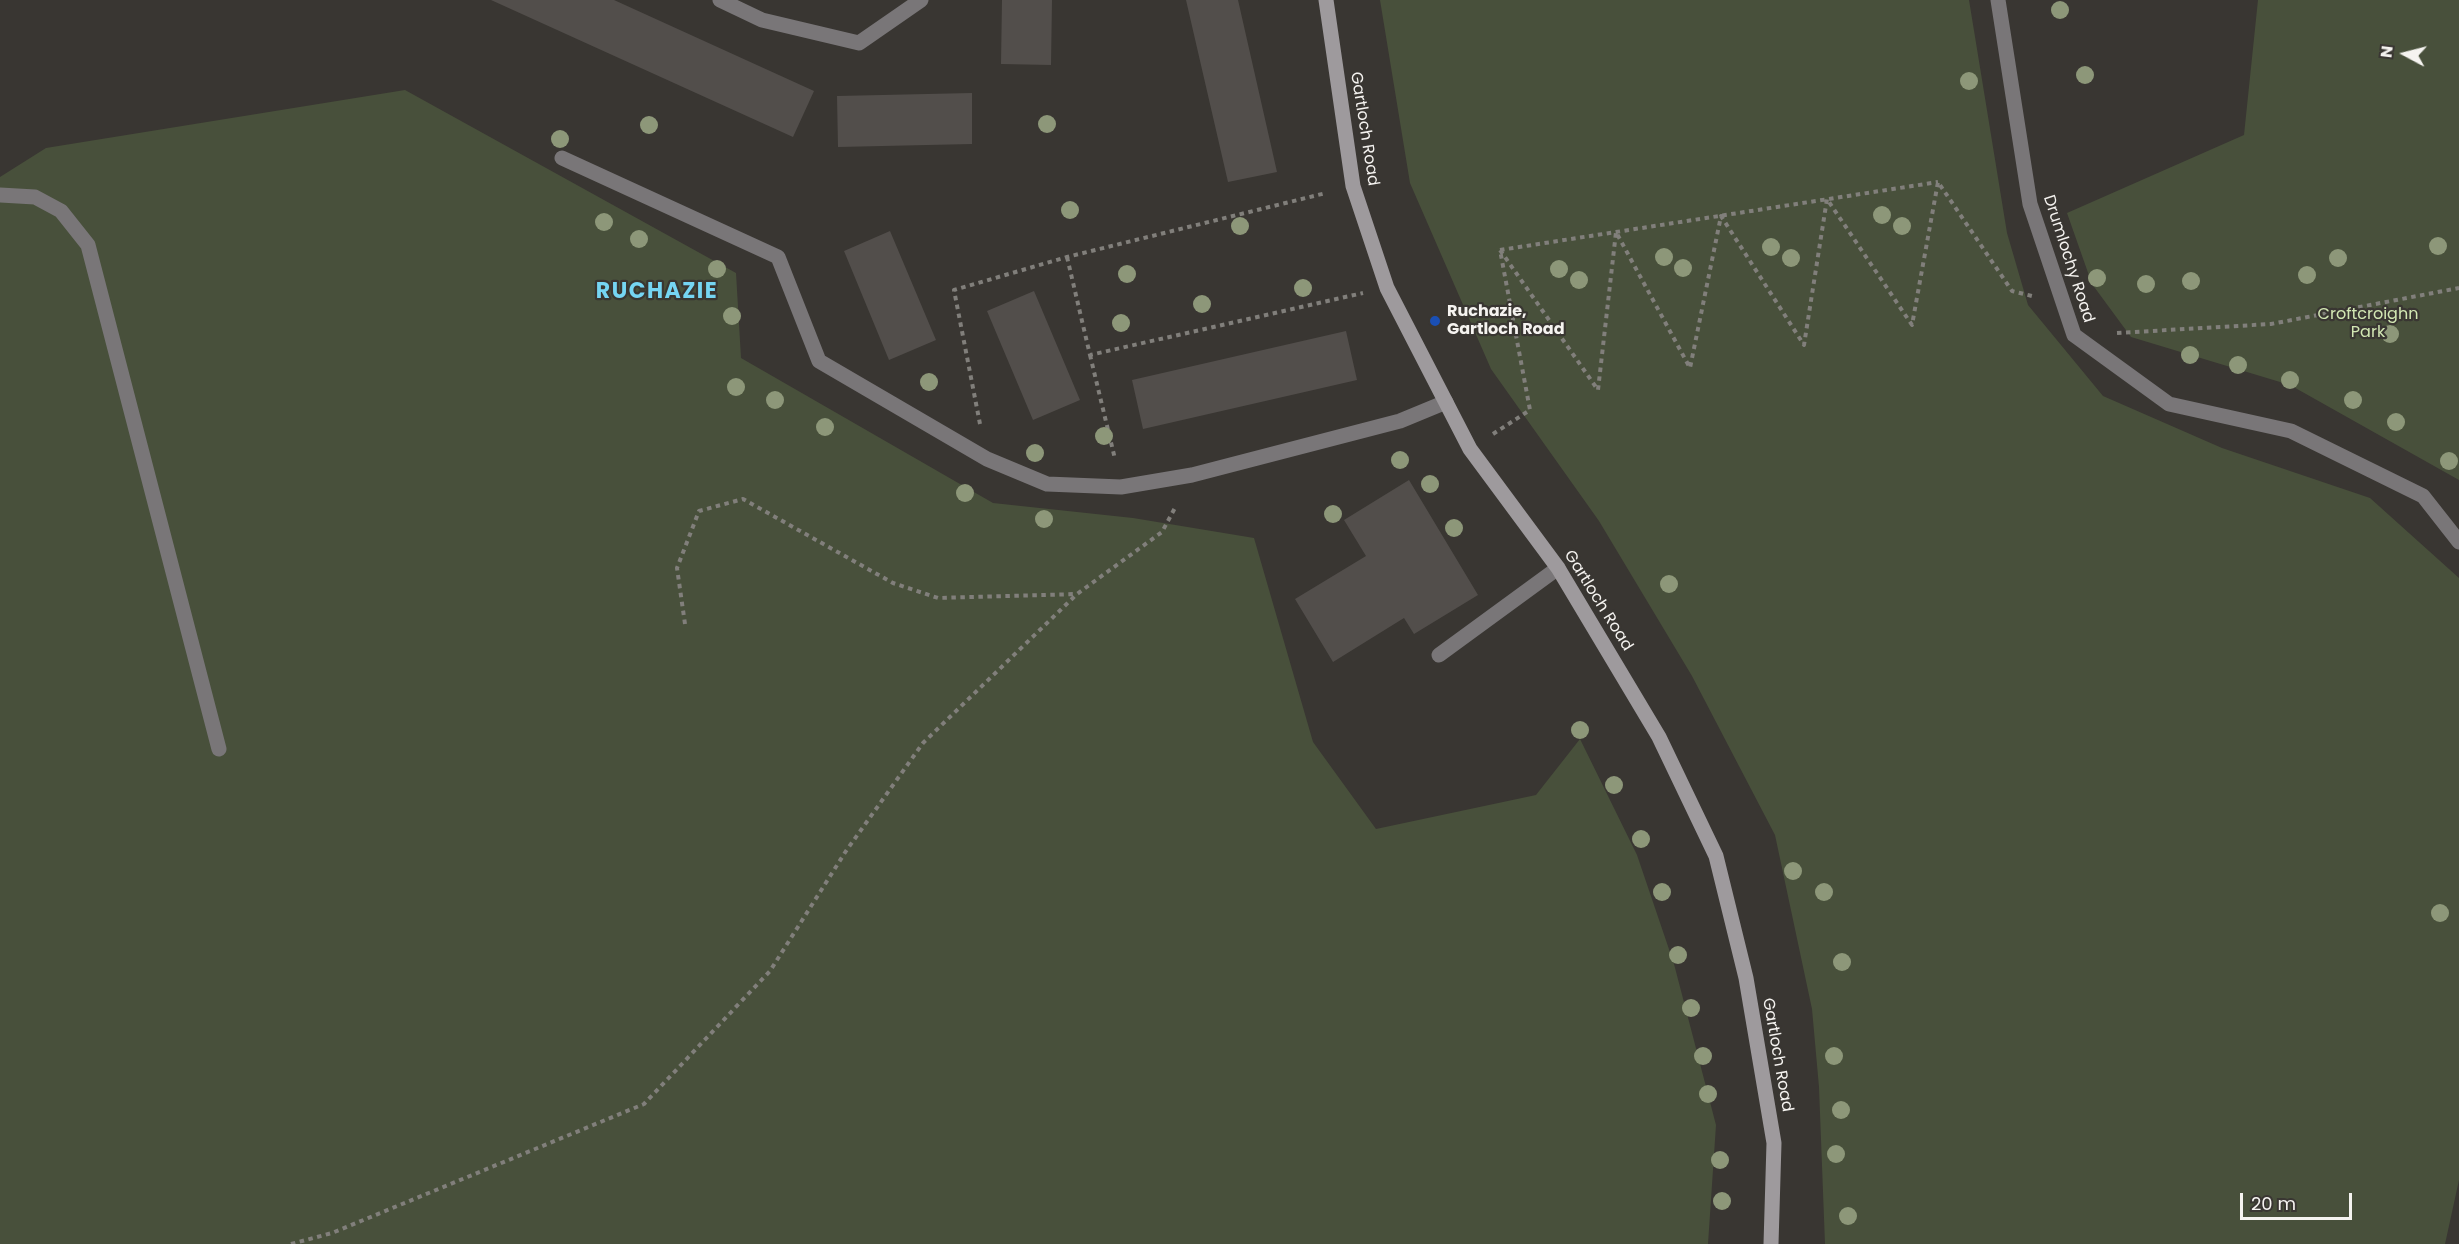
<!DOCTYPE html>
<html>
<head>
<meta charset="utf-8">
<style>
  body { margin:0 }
  #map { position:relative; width:2459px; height:1244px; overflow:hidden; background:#393632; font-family:Poppins,sans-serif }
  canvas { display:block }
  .north { position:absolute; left:2375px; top:24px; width:60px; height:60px; -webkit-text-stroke:4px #393632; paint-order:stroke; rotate:277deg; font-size:16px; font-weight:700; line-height:24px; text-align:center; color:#f5f3f0 }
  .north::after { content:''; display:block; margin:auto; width:21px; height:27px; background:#f5f3f0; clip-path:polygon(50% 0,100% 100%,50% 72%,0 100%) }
  .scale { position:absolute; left:2240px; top:1193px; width:112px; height:27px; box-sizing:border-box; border:3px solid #f5f3f0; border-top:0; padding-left:8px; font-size:18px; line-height:21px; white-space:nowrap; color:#f5f3f0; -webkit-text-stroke:4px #393632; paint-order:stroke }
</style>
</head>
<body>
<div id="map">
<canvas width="2459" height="1244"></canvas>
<div class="north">N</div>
<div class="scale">20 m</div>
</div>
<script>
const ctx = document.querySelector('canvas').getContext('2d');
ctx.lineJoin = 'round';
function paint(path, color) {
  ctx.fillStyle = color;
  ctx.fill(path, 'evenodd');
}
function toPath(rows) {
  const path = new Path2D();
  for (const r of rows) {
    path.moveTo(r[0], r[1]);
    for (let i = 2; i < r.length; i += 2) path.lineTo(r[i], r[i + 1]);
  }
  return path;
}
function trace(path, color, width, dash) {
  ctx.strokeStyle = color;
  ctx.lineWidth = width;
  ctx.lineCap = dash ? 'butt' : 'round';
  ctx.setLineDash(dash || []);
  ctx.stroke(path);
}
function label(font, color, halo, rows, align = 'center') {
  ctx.font = font + ' Poppins,sans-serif';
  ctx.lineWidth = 4.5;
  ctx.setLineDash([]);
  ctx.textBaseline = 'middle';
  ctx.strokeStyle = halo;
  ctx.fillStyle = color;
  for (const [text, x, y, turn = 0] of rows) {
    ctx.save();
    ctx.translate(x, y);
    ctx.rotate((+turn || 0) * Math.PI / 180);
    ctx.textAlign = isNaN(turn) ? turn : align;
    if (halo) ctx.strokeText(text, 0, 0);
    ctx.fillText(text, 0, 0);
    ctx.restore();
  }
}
const green = toPath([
  [1380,0,1969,0,2007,233,2028,305,2103,396,2222,448,2370,498,2459,578,2459,1180,2445,1244,1825,1244,1819,1087,1812,1009,1775,835,1692,676,1599,521,1491,369,1410,183],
  [2258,0,2459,0,2459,480,2290,385,2131,337,2092,284,2067,213,2244,135],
  [405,90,736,273,741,358,993,503,1133,518,1254,538,1313,742,1376,829,1536,795,1580,739,1637,855,1674,964,1716,1125,1708,1244,0,1244,0,177,46,148]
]);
const building = toPath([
  [491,0,614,0,814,91,793,137],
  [1002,0,1052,0,1051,65,1001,64],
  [1186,0,1238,0,1277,172,1228,182],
  [972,93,972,144,838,147,837,96],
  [890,231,936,340,889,360,844,251],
  [1034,291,1080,400,1033,420,987,311],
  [1346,331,1357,380,1143,429,1132,380],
  [1409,480,1478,595,1414,634,1404,618,1333,662,1295,599,1366,556,1344,520]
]);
const path = toPath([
  [1500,250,1938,182],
  [1067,257,1090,355,1363,293],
  [2117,333,2271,324,2459,288],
  [1090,355,1115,459],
  [980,424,954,290,1067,257,1326,193],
  [1493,434,1530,410,1500,250,1598,390,1616,232,1690,368,1721,216,1804,345,1827,199,1912,325,1938,182,2012,291,2032,296],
  [685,624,677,568,699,511,743,499,893,583,938,598,1077,594],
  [291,1244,332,1233,644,1104,770,971,846,851,923,743,1077,594,1162,532,1176,506]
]);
const service = toPath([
  [0,195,35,197,61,211,88,245,219,749],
  [1439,655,1558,568]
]);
const minor = toPath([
  [720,0,762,20,859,43,921,0],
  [1998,0,2030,204,2074,335,2169,404,2291,431,2423,496,2459,542],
  [562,158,778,257,819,361,987,459,1047,484,1121,487,1192,475,1400,421,1446,402]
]);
const secondary = toPath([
  [1326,0,1353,186,1387,288,1470,449,1558,568,1659,737,1716,856,1746,978,1774,1143,1771,1244]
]);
const trees = [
  [2060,10],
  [2085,75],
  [1969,81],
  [1047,124],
  [649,125],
  [560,139],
  [1070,210],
  [1882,215],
  [604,222],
  [1240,226],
  [1902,226],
  [639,239],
  [2438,246],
  [1771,247],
  [1664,257],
  [1791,258],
  [2338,258],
  [1683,268],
  [717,269],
  [1559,269],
  [1127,274],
  [2307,275],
  [2097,278],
  [1579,280],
  [2191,281],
  [2146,284],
  [1303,288],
  [1202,304],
  [732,316],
  [1121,323],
  [2390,334],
  [2190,355],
  [2238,365],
  [2290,380],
  [929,382],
  [736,387],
  [775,400],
  [2353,400],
  [2396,422],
  [825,427],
  [1104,436],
  [1035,453],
  [1400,460],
  [2449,461],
  [1430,484],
  [965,493],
  [1333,514],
  [1044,519],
  [1454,528],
  [1669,584],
  [1580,730],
  [1614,785],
  [1641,839],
  [1793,871],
  [1662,892],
  [1824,892],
  [2440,913],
  [1678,955],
  [1842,962],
  [1691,1008],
  [1703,1056],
  [1834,1056],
  [1708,1094],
  [1841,1110],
  [1836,1154],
  [1720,1160],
  [1722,1201],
  [1848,1216]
];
const markers = [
  [1435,321,6,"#1a4fb4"]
];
const streetNames = [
  ["Gartloch Road",1364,129,81],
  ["Drumlochy Road",2068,259,72],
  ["Gartloch Road",1598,601,58],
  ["Gartloch Road",1777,1055,80]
];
const poiNames = [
  ["Ruchazie,",1447,312],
  ["Gartloch Road",1447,330]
];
const parkNames = [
  ["Croftcroighn",2368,315],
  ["Park",2368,333]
];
const districtNames = [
  ["RUCHAZIE",657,292]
];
paint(green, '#48503b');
paint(building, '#524e4b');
trace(path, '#817f7b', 4, [4.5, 4.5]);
trace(service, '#797678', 15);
trace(minor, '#797678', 15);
trace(secondary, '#9e9a9d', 15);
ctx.fillStyle = '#8d9779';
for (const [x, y] of trees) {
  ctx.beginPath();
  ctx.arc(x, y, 9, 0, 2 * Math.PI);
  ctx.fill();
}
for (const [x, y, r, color] of markers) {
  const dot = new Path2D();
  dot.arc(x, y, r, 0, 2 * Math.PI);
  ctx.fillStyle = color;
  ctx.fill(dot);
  trace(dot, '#393632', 2);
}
label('16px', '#f5f3f0', '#393632', streetNames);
label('bold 16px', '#f5f3f0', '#393632', poiNames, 'left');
label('16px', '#d2e7b3', '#393632', parkNames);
ctx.letterSpacing = '1.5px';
label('bold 22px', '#75d5f3', '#393632', districtNames);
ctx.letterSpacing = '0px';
</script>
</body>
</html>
